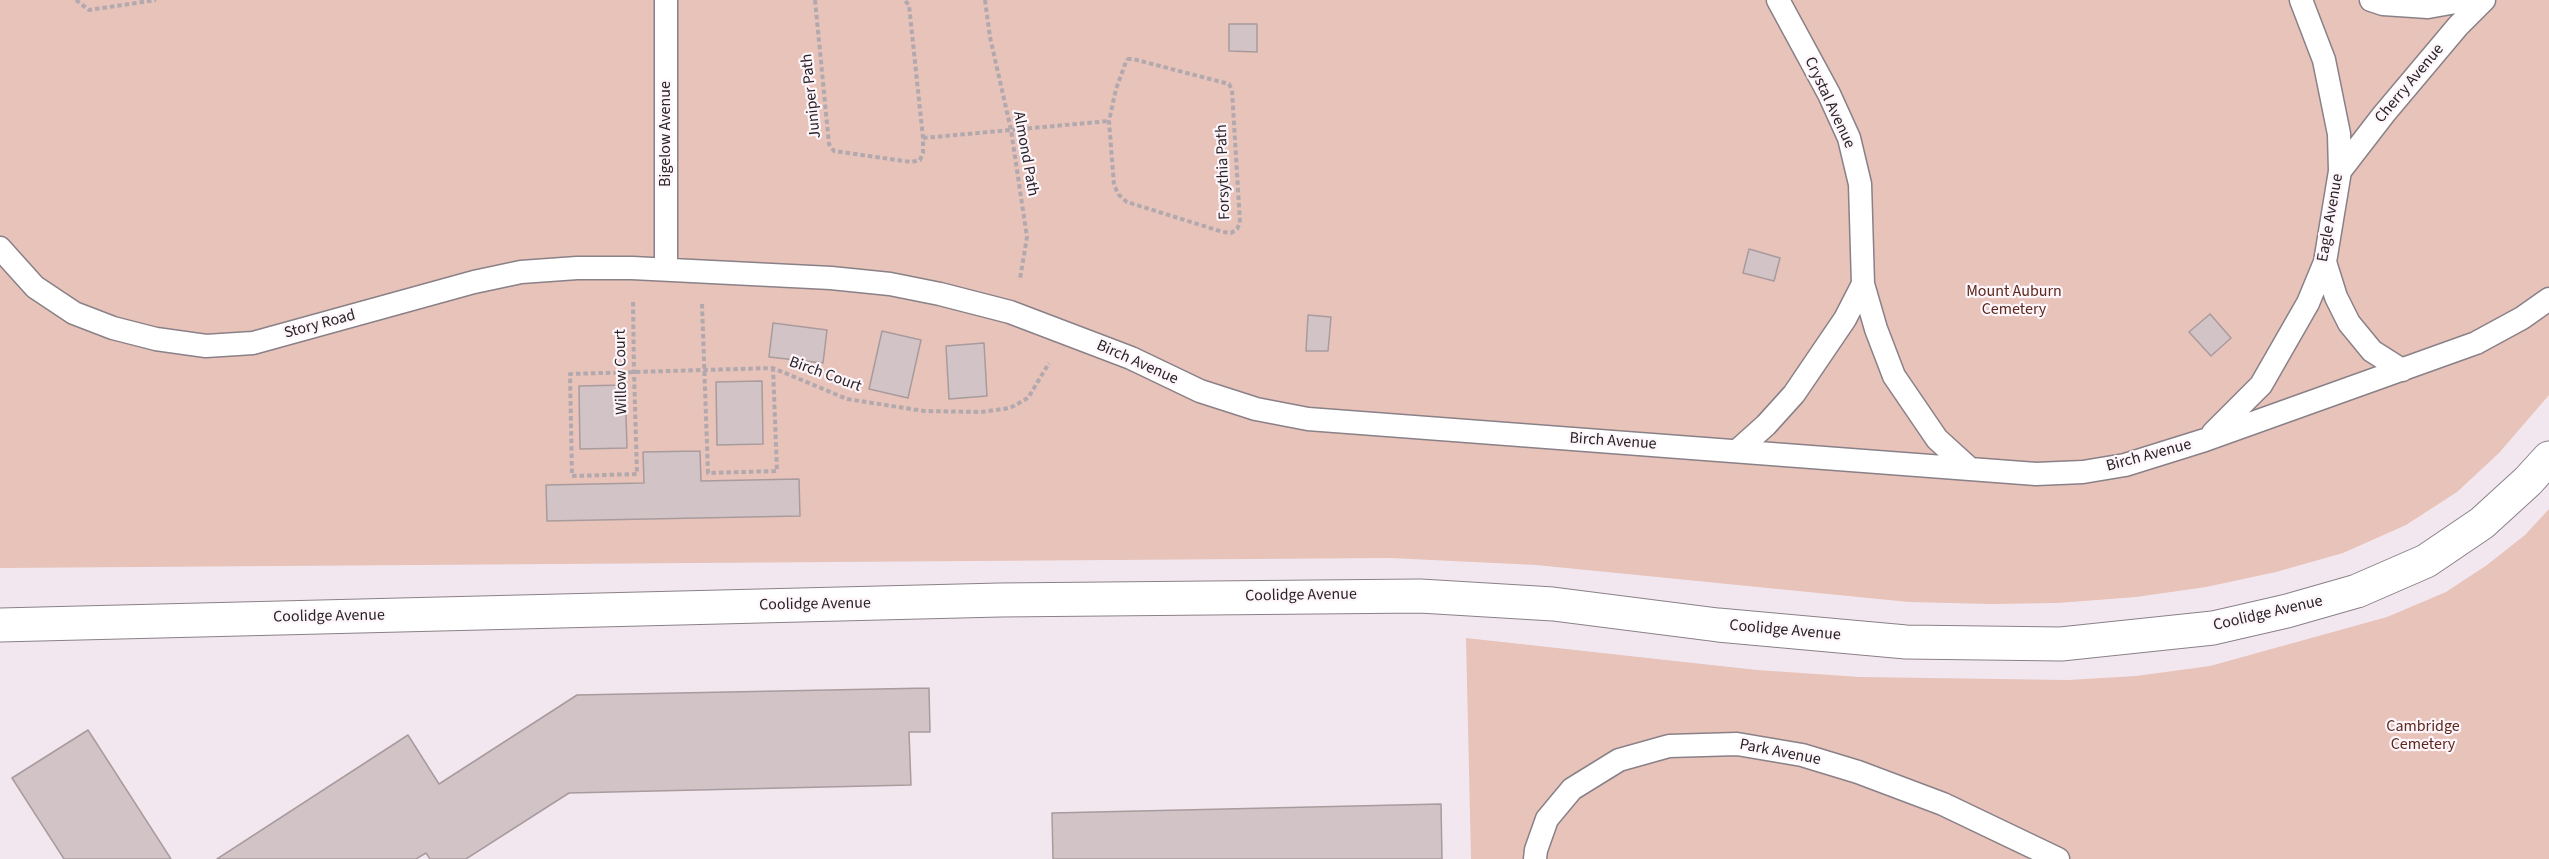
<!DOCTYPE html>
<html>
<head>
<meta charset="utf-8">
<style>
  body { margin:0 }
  canvas { display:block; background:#f2e7ef }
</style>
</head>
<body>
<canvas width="2549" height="859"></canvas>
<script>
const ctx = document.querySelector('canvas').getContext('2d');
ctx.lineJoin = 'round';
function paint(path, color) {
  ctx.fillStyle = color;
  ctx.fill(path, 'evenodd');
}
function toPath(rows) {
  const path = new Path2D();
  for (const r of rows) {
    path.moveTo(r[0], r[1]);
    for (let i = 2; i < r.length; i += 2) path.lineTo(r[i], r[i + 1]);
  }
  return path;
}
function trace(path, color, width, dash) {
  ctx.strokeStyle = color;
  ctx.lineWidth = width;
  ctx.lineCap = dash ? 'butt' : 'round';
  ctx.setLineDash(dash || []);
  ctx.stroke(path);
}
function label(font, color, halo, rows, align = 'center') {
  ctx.font = font + ' "Source Sans 3",sans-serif';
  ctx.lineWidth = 4.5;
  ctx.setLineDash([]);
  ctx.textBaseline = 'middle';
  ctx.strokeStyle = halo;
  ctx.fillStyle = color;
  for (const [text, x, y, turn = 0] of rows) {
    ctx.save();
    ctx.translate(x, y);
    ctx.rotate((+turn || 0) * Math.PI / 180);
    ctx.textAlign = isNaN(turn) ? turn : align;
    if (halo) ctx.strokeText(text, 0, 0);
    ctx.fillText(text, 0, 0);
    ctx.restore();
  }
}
const green = toPath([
  [0,0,2549,0,2549,395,2499,453,2457,492,2406,525,2343,553,2276,572,2206,587,2136,597,2058,603,1990,604,1909,602,1536,565,1390,558,0,568],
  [2549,509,2549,859,1471,859,1466,638,1757,670,1860,677,2068,680,2136,676,2210,666,2387,617,2446,592,2487,565,2525,535]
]);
const building = toPath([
  [1229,24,1257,24,1257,52,1229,51,1229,24],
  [1749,249,1780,258,1774,281,1743,273,1749,249],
  [2210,314,2231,338,2211,356,2189,332,2210,314],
  [1308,315,1331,317,1328,351,1306,351,1308,315],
  [773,323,827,330,823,363,769,357,773,323],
  [882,331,921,340,908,398,869,389,882,331],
  [984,343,987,396,949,399,946,346,984,343],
  [762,381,763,444,717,445,716,382,762,381],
  [625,385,627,448,580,449,579,386,625,385],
  [700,451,701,481,799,479,800,516,547,521,546,485,644,483,643,452,700,451],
  [929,688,930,732,909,732,911,785,569,793,466,859,430,859,426,853,416,859,217,859,408,735,439,784,577,695,929,688],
  [88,730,171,859,64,859,12,778,88,730],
  [1441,804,1442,859,1053,859,1052,813,1441,804]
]);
const path = toPath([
  [76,0,89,10,156,0],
  [815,0,829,144,834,151,911,162,920,160,923,153,923,138,909,5,904,0],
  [985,0,990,37,1011,130,1027,237,1020,279],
  [1127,59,1133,59,1229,84,1232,90,1240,223,1237,229,1231,233,1223,232,1127,202,1119,195,1114,185,1109,121,1116,89,1127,59],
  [923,138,1109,121],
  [633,302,634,372,637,474,572,476,570,374,634,372,704,370,773,368,847,399,924,411,981,412,1010,408,1028,398,1049,363],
  [702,304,708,473,777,471,773,368]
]);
const service = toPath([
  [666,0,666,269],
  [2371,0,2383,4,2428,7,2467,0],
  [2340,171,2384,114,2458,26,2484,0],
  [0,248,35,287,74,313,113,328,156,339,206,346,253,343,474,282,521,272,577,268,632,268,831,278,890,284,940,294,1010,312,1131,358,1200,391,1256,409,1308,419,2036,474,2083,472,2125,465,2205,440,2476,343,2522,318,2549,299],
  [2325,262,2336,297,2349,323,2372,351,2402,370],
  [1863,284,1876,329,1894,376,1937,439,1970,469],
  [2213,433,2261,385,2308,303,2325,262,2340,171,2339,134,2324,60,2301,0],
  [1737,451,1766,425,1794,394,1845,319,1863,284,1860,184,1849,138,1829,94,1778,0],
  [1535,859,1536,850,1547,819,1572,789,1619,760,1669,746,1737,744,1802,755,1858,772,1943,804,2058,859]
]);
const tertiary = toPath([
  [0,625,1000,600,1420,596,1553,604,1718,625,1906,642,2061,644,2213,628,2287,611,2357,591,2426,561,2482,523,2528,481,2549,458]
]);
const streetNames = [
  ["Cherry Avenue",2410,84,-50],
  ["Juniper Path",812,96,-96],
  ["Crystal Avenue",1829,103,65],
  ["Bigelow Avenue",666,134,-90],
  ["Almond Path",1025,154,80],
  ["Forsythia Path",1224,172,-92],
  ["Eagle Avenue",2331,218,-80],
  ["Story Road",320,325,-15],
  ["Birch Avenue",1137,363,24],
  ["Willow Court",622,372,-91],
  ["Birch Court",825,375,20],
  ["Birch Avenue",1613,442,4],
  ["Birch Avenue",2149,456,-15],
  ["Coolidge Avenue",1301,596,-1],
  ["Coolidge Avenue",815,605,-1],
  ["Coolidge Avenue",2268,614,-13],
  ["Coolidge Avenue",329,617,-1],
  ["Coolidge Avenue",1785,631,5],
  ["Park Avenue",1780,753,11]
];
const parkNames = [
  ["Mount Auburn",2014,292],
  ["Cemetery",2014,310],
  ["Cambridge",2423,727],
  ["Cemetery",2423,745]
];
paint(green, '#e7c3ba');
paint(building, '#d2c4c6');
trace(building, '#a99b9d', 1.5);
trace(service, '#8a8087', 25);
trace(tertiary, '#8a8087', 35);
trace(path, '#b2a9af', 4, [4.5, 3]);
trace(service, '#fff', 22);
trace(tertiary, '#fff', 33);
label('16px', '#272326', '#fef5fb', streetNames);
label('16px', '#5a281c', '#fef5fb', parkNames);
</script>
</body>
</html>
